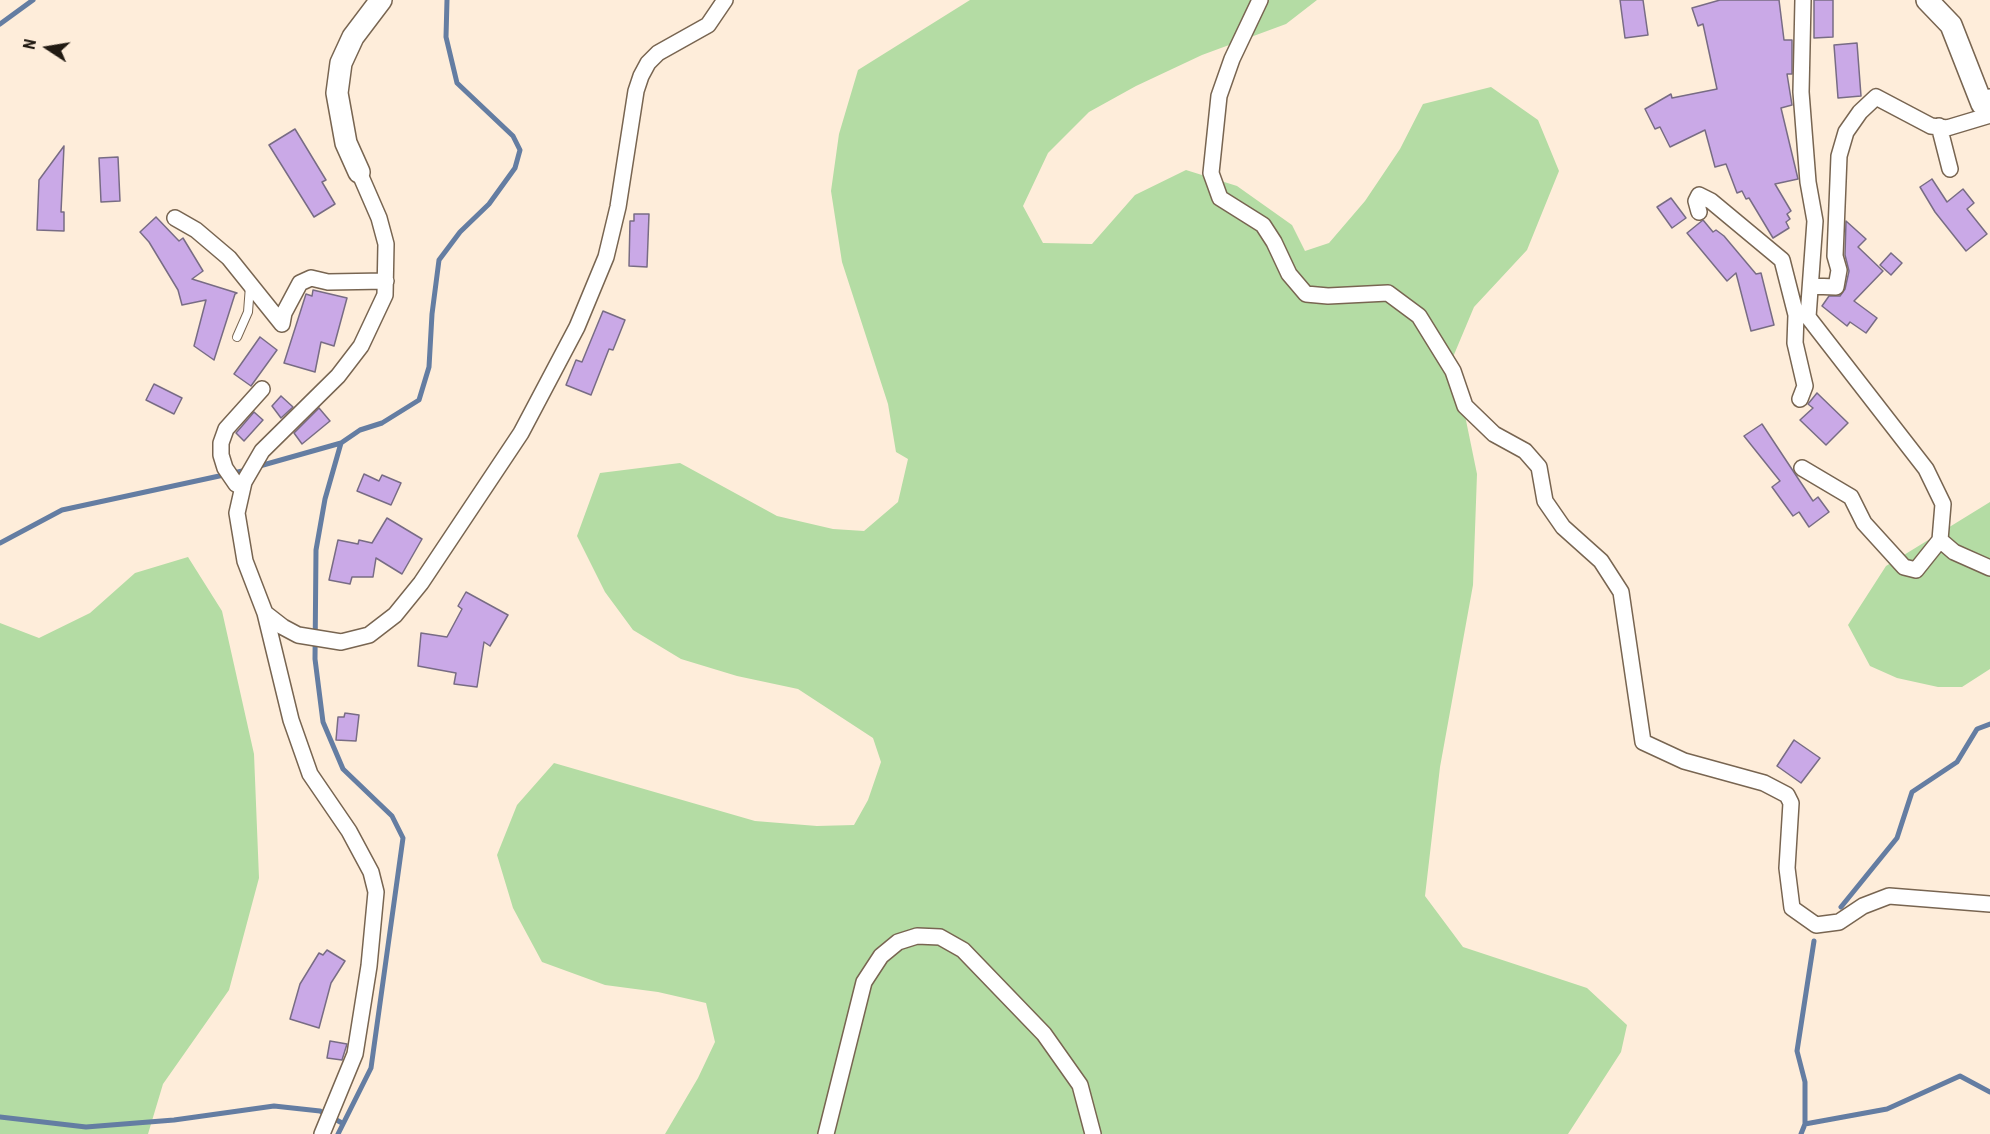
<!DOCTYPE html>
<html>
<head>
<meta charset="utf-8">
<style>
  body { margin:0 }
  #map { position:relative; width:1990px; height:1134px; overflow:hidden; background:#feedda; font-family:"Roboto Condensed",sans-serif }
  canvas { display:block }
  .north { position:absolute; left:18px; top:18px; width:60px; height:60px; -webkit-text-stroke:4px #feedda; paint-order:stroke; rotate:282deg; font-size:16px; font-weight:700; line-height:24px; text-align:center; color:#211a12 }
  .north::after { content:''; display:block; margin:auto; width:21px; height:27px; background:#211a12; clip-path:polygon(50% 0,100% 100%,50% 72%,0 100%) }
</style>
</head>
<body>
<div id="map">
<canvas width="1990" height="1134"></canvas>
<div class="north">N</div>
</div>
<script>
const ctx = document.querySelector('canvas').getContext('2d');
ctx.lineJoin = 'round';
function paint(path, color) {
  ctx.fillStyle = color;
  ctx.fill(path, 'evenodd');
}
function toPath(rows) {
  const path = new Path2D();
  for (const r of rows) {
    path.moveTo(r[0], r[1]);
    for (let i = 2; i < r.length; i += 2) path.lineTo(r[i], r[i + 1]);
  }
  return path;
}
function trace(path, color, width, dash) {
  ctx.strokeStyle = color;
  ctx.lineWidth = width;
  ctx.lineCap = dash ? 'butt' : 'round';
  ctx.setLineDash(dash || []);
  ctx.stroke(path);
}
const green = toPath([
  [970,0,1317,0,1286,24,1202,55,1136,86,1089,112,1048,153,1023,206,1043,243,1092,244,1135,195,1186,170,1237,186,1292,225,1305,251,1329,243,1365,201,1400,149,1423,104,1491,87,1538,120,1559,171,1527,250,1474,307,1453,357,1477,474,1473,585,1440,767,1425,896,1463,947,1587,988,1627,1025,1621,1052,1568,1134,665,1134,698,1078,715,1042,706,1003,658,992,605,985,542,962,513,908,497,855,517,805,554,763,755,821,817,826,854,825,868,800,881,762,873,738,798,689,737,676,681,659,633,630,605,592,577,536,600,473,680,463,777,516,833,529,864,531,898,502,908,459,896,452,888,404,842,262,831,191,839,134,858,70],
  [1990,502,1990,669,1962,687,1938,687,1897,678,1870,666,1848,625,1886,566],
  [188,557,222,611,254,754,259,878,229,990,163,1084,148,1134,0,1134,0,623,39,638,90,613,135,573]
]);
const stream = toPath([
  [0,24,33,0],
  [256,467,341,443],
  [0,543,62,510,247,470],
  [1841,907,1897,838,1912,792,1957,762,1977,729,1990,724],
  [0,1117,86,1127,174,1120,274,1106,320,1111,342,1123],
  [1805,1124,1887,1109,1960,1076,1990,1092],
  [338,1134,371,1068,403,838,392,816,343,769,323,722,315,659,316,550,325,499,341,443,360,430,382,423,419,400,429,367,432,314,439,260,460,232,489,204,515,168,520,150,513,136,457,83,446,37,447,0],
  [1801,1134,1805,1124,1805,1082,1797,1051,1814,941]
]);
const building = toPath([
  [1620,0,1643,0,1648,35,1625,38,1620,0],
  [1720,0,1779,0,1784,40,1792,40,1792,74,1787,74,1792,105,1781,108,1798,179,1775,184,1791,211,1787,214,1790,219,1786,222,1789,228,1773,238,1749,198,1746,199,1742,191,1737,193,1726,164,1715,167,1705,130,1670,147,1660,127,1655,129,1645,109,1671,94,1672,98,1717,89,1703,24,1698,26,1692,8,1720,0],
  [1814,0,1833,0,1833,37,1814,38,1814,0],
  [1857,43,1861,96,1838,98,1834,45,1857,43],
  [295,129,326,180,322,182,335,204,314,217,269,145,295,129],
  [64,146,61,212,64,212,64,231,37,230,39,180,64,146],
  [118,157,120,201,101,202,99,158,118,157],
  [1932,179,1947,202,1963,189,1974,203,1967,209,1987,234,1966,251,1935,212,1920,187,1932,179],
  [1671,198,1686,218,1672,228,1657,207,1671,198],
  [634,214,649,214,647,267,629,266,630,221,634,221,634,214],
  [156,217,179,241,183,238,203,271,192,279,237,293,235,294,214,360,194,346,206,300,182,305,178,290,149,242,140,232,156,217],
  [1703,220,1713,232,1716,230,1724,236,1756,274,1761,273,1774,325,1751,331,1736,273,1727,281,1687,233,1703,220],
  [1846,221,1866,239,1858,247,1883,271,1854,301,1877,318,1866,333,1850,322,1847,326,1822,306,1829,296,1840,296,1845,289,1849,271,1845,255,1846,221],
  [1891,253,1902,263,1891,275,1880,265,1891,253],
  [313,290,347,298,334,346,321,342,315,372,284,363,306,294,312,296,313,290],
  [603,311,625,320,613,350,609,349,591,395,566,385,576,360,582,362,603,311],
  [260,337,277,350,251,386,234,374,260,337],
  [154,384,182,398,174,414,146,400,154,384],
  [1817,393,1848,423,1826,445,1800,420,1813,408,1808,404,1817,393],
  [281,396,293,407,281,418,272,406,281,396],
  [319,408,330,421,302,444,294,433,319,408],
  [254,412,263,420,244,441,236,433,254,412],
  [1762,424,1813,501,1818,497,1829,512,1809,527,1799,512,1793,516,1772,487,1780,481,1744,436,1762,424],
  [364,474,379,481,382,475,401,483,391,505,357,491,364,474],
  [387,518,422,539,402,574,376,558,373,577,352,577,350,584,329,580,338,540,358,544,359,540,372,543,387,518],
  [466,592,508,615,490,646,484,642,477,687,454,684,456,673,418,666,421,633,447,637,462,609,458,606,466,592],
  [345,713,359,715,356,741,336,740,338,717,344,717,345,713],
  [1794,740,1820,758,1801,783,1777,766,1794,740],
  [327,950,345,961,331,983,319,1028,290,1019,300,984,319,953,323,955,327,950],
  [330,1041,347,1044,342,1060,327,1058,330,1041]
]);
const lane = toPath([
  [237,337,248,312,250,286]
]);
const street = toPath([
  [1260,0,1232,59,1219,96,1211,173,1220,198,1263,225,1274,242,1289,274,1306,294,1328,296,1388,293,1419,316,1453,371,1465,406,1494,434,1525,451,1539,467,1545,501,1563,527,1601,561,1621,592,1643,742,1684,761,1764,783,1787,795,1791,803,1787,868,1792,908,1816,925,1839,922,1863,906,1889,896,1990,904],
  [1803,0,1801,92,1808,182,1815,221,1808,317,1926,469,1943,504,1940,540,1954,552,1990,568],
  [1939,126,1950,169],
  [359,172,379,218,386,244,385,295,361,346,338,376,262,451,244,482,237,513,245,561,265,613,283,627,298,635,341,642,369,635,395,615,421,583,521,433,577,327,606,257,618,207,636,91,641,76,648,63,658,53,708,25,725,0],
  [1699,212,1696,201,1699,195,1711,201,1782,260,1796,315,1795,343,1805,386,1800,399],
  [175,218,196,230,229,258,282,324,284,313,300,283,311,278,328,282,386,281],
  [1811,286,1836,287,1839,270,1835,256,1839,156,1846,132,1860,112,1876,97,1931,126,1947,128,1987,116],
  [1802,468,1851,497,1864,523,1904,567,1916,570,1940,540],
  [242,487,236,484,225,468,221,455,221,443,226,429,262,389],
  [265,613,291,720,310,774,349,831,371,872,376,892,369,966,355,1054,322,1134],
  [826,1134,864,982,881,956,898,942,917,936,940,937,963,950,1044,1034,1080,1085,1093,1134]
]);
const secondary = toPath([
  [1927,0,1951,25,1982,104,1990,100],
  [359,172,346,143,337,93,341,63,353,37,381,0]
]);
paint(green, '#b4dca4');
trace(stream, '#647da2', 5);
paint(building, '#caa9e7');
trace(building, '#786c84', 1.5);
trace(lane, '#786551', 10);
trace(street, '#786551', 18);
trace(secondary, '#786551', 24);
trace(lane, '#fff', 8);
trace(street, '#fff', 15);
trace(secondary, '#fff', 21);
</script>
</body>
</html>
